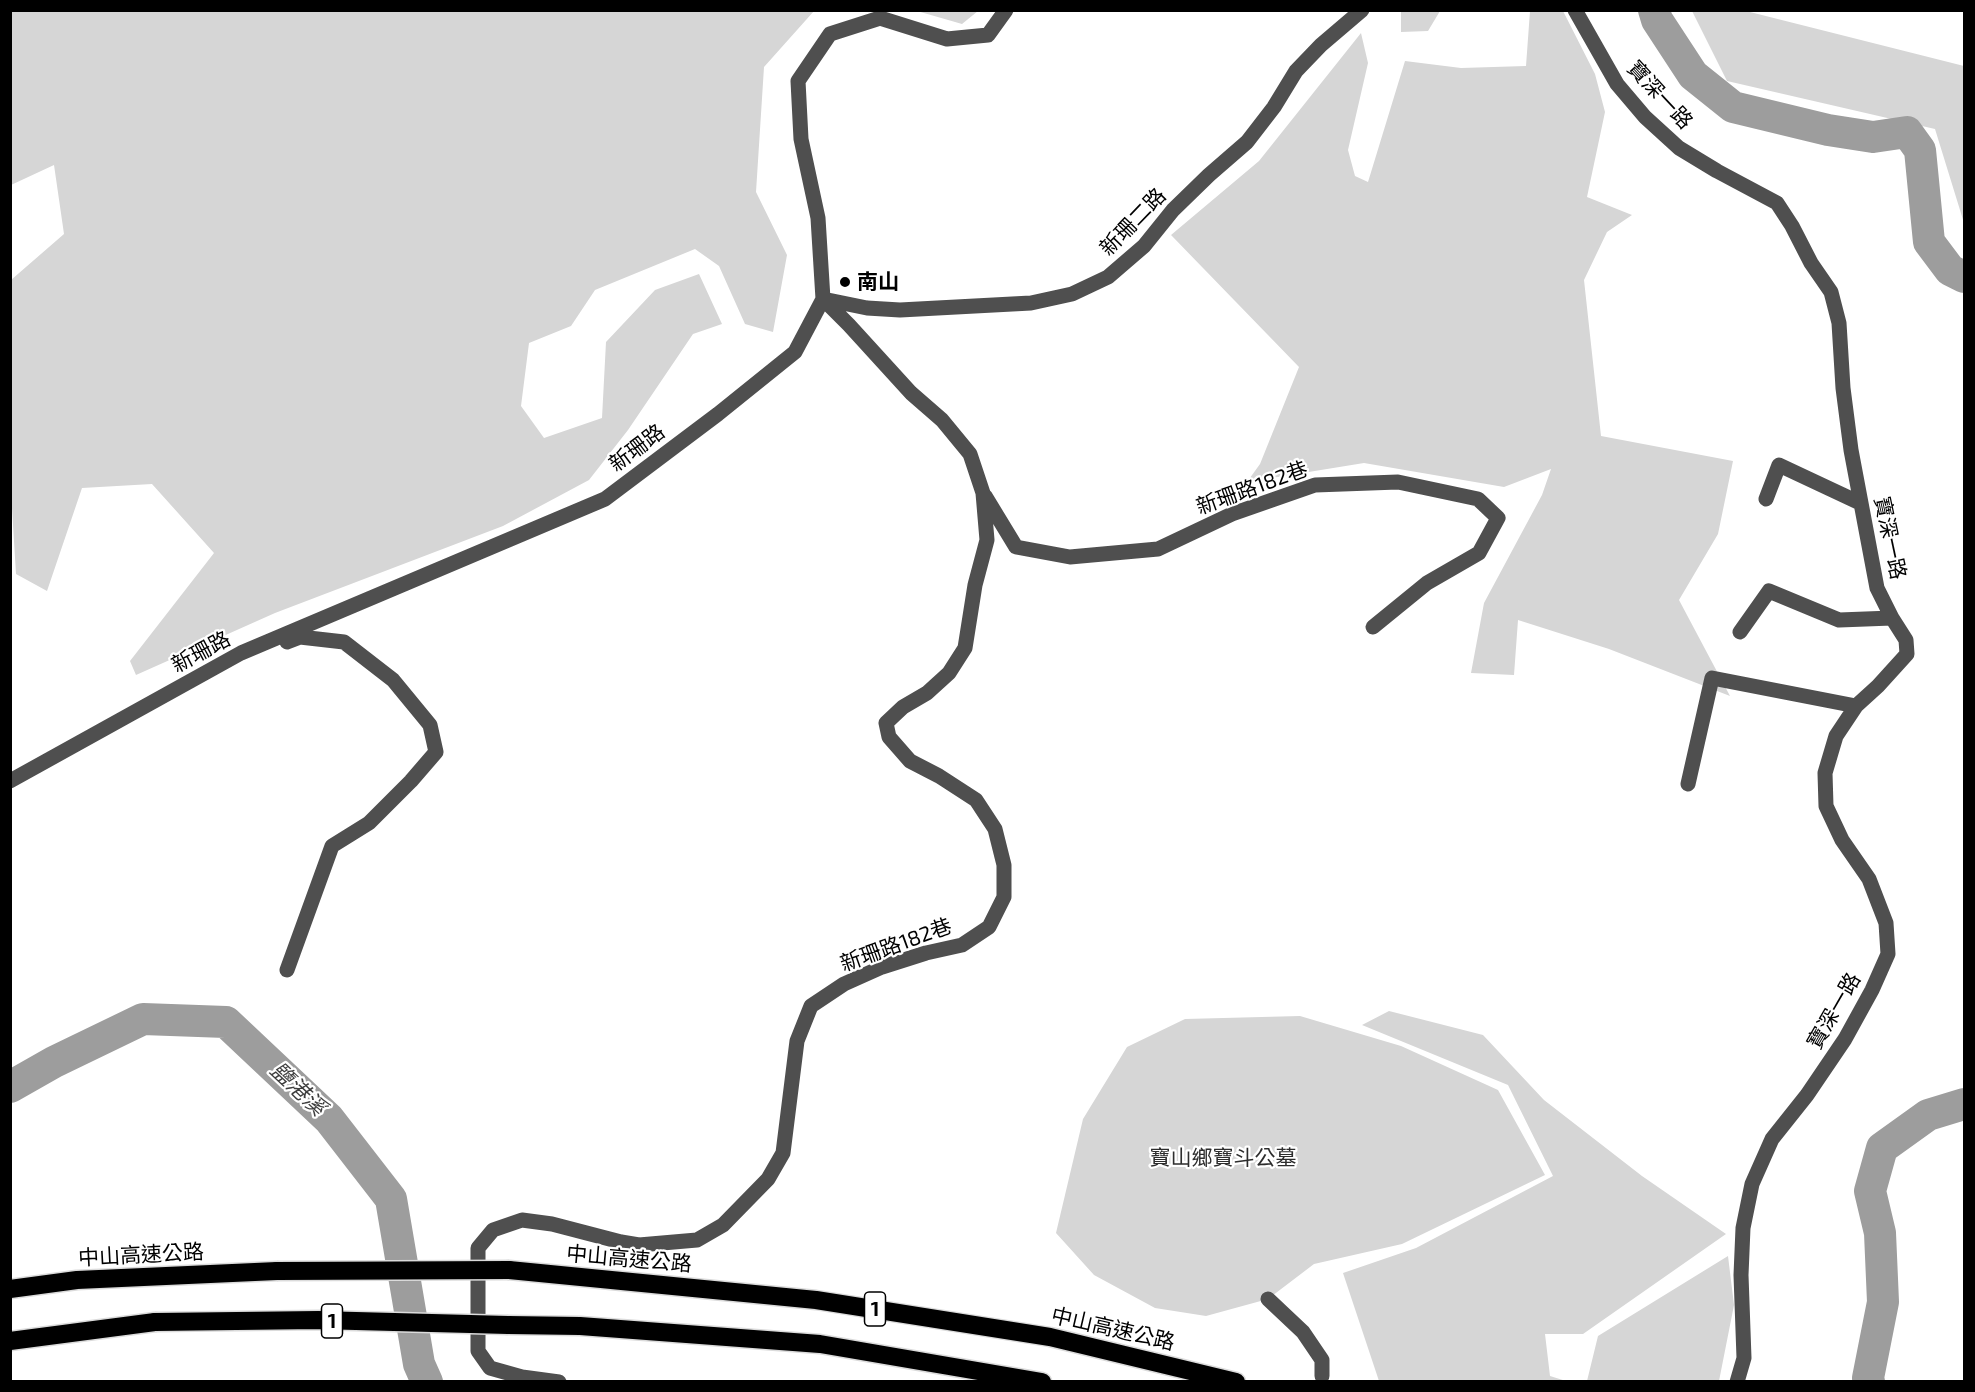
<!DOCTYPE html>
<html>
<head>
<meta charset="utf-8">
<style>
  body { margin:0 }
  #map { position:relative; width:1975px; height:1392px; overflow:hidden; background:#fff; font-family:"Exo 2",sans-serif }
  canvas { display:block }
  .frame { position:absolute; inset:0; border:12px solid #000; pointer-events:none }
</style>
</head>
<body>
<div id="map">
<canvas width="1975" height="1392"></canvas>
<div class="frame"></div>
</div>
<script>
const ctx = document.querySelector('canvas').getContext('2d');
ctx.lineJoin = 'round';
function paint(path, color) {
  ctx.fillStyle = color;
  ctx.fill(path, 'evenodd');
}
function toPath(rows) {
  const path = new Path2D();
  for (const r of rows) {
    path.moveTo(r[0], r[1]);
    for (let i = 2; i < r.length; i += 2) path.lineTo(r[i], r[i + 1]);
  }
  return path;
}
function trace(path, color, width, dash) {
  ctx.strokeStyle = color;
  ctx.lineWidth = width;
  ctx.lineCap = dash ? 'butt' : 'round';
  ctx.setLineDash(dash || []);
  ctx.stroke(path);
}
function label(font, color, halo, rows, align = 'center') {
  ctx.font = font + ' "Exo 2","Noto Sans TC",sans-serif';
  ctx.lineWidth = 4.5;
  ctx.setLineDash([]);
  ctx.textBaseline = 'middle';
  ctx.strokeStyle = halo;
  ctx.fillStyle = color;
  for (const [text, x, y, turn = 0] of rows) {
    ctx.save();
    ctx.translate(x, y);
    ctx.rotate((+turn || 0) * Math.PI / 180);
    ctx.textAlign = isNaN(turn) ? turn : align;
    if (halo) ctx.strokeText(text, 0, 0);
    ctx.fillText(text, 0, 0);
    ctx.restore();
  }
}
const green = toPath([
  [11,10,814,11,764,67,756,192,787,255,773,332,745,324,719,266,695,249,595,290,571,326,529,343,521,406,544,438,602,418,606,342,655,290,699,274,722,324,693,334,628,430,589,480,503,526,275,613,136,675,130,661,214,553,152,484,82,488,47,591,16,574,10,475,11,280,64,234,54,165,11,185],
  [917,11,978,11,962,24],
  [1401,11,1401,10,1440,11,1428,31,1401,32],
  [1530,11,1563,11,1595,74,1605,112,1587,197,1632,215,1607,232,1584,280,1601,436,1733,461,1718,534,1679,600,1730,696,1609,649,1518,620,1514,675,1471,673,1484,603,1542,495,1551,469,1504,487,1364,463,1247,482,1260,464,1299,367,1171,235,1259,161,1361,33,1368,63,1348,150,1355,176,1368,182,1405,61,1461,68,1526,66],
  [1692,11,1746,11,1964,66,1964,223,1935,129,1727,81],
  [1389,1011,1483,1035,1544,1100,1642,1176,1726,1234,1583,1334,1545,1334,1550,1376,1566,1381,1379,1381,1343,1273,1416,1248,1553,1176,1508,1085,1362,1025],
  [1300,1016,1401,1046,1498,1090,1545,1175,1402,1244,1314,1264,1268,1299,1206,1316,1155,1308,1094,1275,1056,1233,1083,1119,1127,1047,1185,1019],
  [1728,1256,1734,1305,1719,1381,1587,1381,1598,1336]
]);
const river = toPath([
  [1654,10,1657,20,1693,75,1733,107,1828,130,1873,137,1907,132,1920,150,1929,242,1950,270,1964,277],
  [10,1087,54,1062,143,1019,226,1022,329,1119,391,1199,419,1364,427,1382],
  [1869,1382,1868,1378,1883,1302,1880,1233,1870,1191,1882,1148,1928,1115,1964,1104]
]);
const minor = toPath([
  [1575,10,1617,84,1645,117,1679,148,1717,171,1777,203,1792,226,1811,263,1831,292,1839,323,1843,388,1851,450,1877,588,1892,618,1906,640,1907,654,1878,686,1856,706,1836,736,1825,773,1826,806,1842,840,1869,879,1886,923,1888,954,1872,990,1845,1039,1807,1095,1772,1139,1752,1184,1743,1228,1741,1275,1744,1358,1737,1382],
  [823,299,867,308,900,310,1031,303,1072,294,1108,277,1144,246,1173,210,1209,175,1247,142,1274,107,1296,71,1321,45,1362,10],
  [985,496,1016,547,1070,557,1158,549,1232,514,1315,485,1398,482,1478,499,1498,518,1479,553,1427,583,1373,627],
  [1766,499,1779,465,1860,503],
  [1740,632,1769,591,1839,620,1892,618],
  [10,781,241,653,605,499,718,414,795,352,823,299,818,218,801,139,798,81,830,34,880,18,947,39,988,35,1006,10],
  [1688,784,1712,678,1856,706],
  [287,970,332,846,369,823,411,781,436,752,430,725,393,680,344,642,300,637,287,642],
  [1268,1299,1303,1332,1322,1360,1322,1376],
  [559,1382,522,1377,490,1368,478,1351,478,1248,493,1230,522,1220,552,1224,621,1242,639,1245,697,1240,723,1225,768,1179,783,1153,797,1041,811,1006,844,984,882,967,926,953,962,945,989,927,1004,897,1004,865,995,829,976,800,939,776,910,761,889,737,886,723,903,707,927,693,949,673,965,648,975,585,987,540,983,493,970,454,942,420,911,393,849,325,823,299]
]);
const highway = toPath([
  [509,1270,816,1300,1050,1337,1236,1382],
  [10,1289,77,1280,277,1271],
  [508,1325,580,1326,820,1344,1042,1382],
  [10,1341,155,1322]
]);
const highwayBridge = toPath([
  [277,1271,509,1270],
  [155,1322,318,1320,508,1325]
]);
const markers = [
  [845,282,6,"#000"]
];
const shields = [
  [875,1309,21],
  [332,1321,21]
];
const shieldNames = [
  ["1",875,1309],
  ["1",332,1321]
];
const streetNames = [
  ["寶深一路",1660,95,47],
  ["新珊二路",1133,222,-46],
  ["新珊路",637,448,-37],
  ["新珊路182巷",1252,488,-20],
  ["寶深一路",1890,538,78],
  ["新珊路",201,652,-28],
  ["新珊路182巷",896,945,-20],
  ["寶深一路",1834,1011,-60],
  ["中山高速公路",141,1255,-3],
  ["中山高速公路",629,1259,5],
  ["中山高速公路",1113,1329,13]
];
const poiNames = [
  ["南山",857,282]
];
const parkNames = [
  ["寶山鄉寶斗公墓",1223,1158]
];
const waterNames = [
  ["鹽港溪",298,1089,43]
];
paint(green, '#d6d6d6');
trace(river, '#9d9d9d', 32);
trace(highway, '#dbdbdb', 21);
trace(minor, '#4f4f4f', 15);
trace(highway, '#000', 18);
trace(highwayBridge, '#dbdbdb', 21, []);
trace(highwayBridge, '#000', 18);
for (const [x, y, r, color] of markers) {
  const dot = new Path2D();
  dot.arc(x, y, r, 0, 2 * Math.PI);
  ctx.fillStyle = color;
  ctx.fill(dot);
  trace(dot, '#fff', 2);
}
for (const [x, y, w] of shields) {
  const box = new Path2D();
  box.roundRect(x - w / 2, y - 17, w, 34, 4.5);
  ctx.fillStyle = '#fff';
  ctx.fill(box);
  trace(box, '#000', 1.5);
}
label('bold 20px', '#000', null, shieldNames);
label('21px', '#000', '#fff', streetNames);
label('bold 21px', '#000', '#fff', poiNames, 'left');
label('21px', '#2d2d2d', '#fff', parkNames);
label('italic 22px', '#3e3e3e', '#fff', waterNames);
</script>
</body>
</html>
